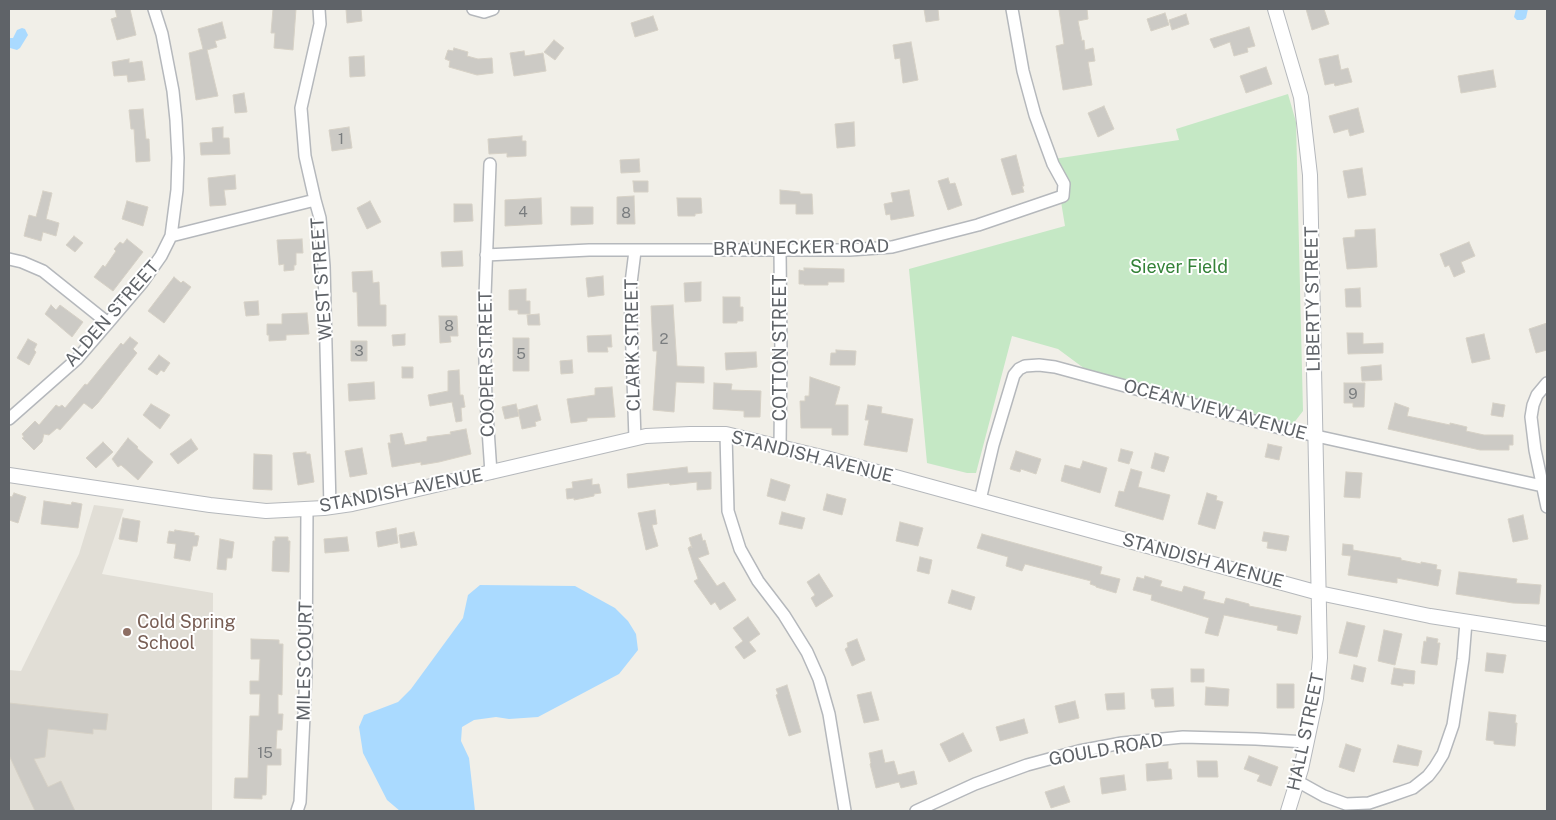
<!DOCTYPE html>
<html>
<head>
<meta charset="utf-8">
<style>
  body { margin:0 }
  #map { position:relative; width:1556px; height:820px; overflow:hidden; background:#f1efe8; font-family:"Public Sans",sans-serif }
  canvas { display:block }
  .frame { position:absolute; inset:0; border:10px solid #5f6368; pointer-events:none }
</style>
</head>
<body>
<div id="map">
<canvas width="1556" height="820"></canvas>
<div class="frame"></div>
</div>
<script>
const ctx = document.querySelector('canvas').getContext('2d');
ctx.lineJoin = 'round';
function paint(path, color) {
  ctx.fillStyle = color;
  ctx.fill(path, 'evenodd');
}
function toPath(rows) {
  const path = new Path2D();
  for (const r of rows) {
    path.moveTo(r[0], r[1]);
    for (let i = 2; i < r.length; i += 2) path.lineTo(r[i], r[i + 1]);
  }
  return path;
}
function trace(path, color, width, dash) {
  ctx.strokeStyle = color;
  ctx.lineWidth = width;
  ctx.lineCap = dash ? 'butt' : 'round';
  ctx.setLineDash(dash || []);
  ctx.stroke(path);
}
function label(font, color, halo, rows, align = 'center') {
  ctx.font = font + ' "Public Sans",sans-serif';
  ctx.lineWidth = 4;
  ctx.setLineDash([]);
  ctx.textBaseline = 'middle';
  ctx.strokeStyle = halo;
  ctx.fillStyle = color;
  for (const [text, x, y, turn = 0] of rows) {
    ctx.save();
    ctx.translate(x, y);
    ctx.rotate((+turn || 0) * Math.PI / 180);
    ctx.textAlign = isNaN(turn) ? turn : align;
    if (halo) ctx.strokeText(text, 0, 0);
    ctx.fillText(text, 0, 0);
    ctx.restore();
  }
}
const education = toPath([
  [94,505,124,509,102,574,213,593,212,811,9,811,9,670,21,671,79,554]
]);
const green = toPath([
  [1288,94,1296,122,1303,411,1293,424,1085,369,1058,349,1012,336,976,473,967,473,927,463,909,269,1065,226,1054,159,1179,140,1176,129]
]);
const water = toPath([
  [1516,9,1528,9,1526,18,1523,20,1517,20,1514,17],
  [22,28,25,29,28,35,20,48,17,50,10,48,9,46,9,38,13,38,17,30],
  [480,585,575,586,615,608,628,621,636,634,638,650,619,674,538,717,509,719,496,717,474,720,462,727,461,741,469,758,475,811,400,811,387,800,363,753,359,727,364,715,398,702,411,689,463,618,468,595]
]);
const building = toPath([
  [115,9,130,9,136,35,117,40,111,19,117,17,115,9],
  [273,9,296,9,293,50,274,48,275,33,271,33,273,9],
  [346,9,361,9,362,21,347,23,346,9],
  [924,9,938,9,939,20,926,22,924,9],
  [1062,9,1087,9,1088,19,1078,21,1082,41,1084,40,1085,50,1093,48,1095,61,1088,62,1092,85,1063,90,1056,46,1064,44,1059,10,1062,9],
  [1306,9,1324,9,1329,24,1312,30,1306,9],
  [1165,13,1169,25,1151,31,1147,19,1165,13],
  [1186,14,1189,24,1172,30,1169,20,1186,14],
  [653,16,658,30,635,37,631,23,653,16],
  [222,22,226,38,215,41,217,47,207,50,218,96,196,100,189,53,203,49,198,29,222,22],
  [1249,27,1255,46,1247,48,1248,52,1234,56,1230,42,1214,48,1210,39,1249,27],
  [554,40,564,48,555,60,544,52,554,40],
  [911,42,918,80,903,83,900,58,895,59,893,45,911,42],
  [454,48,468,52,467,56,478,59,492,58,493,73,477,75,449,67,450,61,445,59,448,50,453,51,454,48],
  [524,51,525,56,543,53,546,71,514,76,510,53,524,51],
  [1338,55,1341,70,1348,68,1352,82,1335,86,1334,83,1325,85,1319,59,1338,55],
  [364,56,365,76,350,77,349,57,364,56],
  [129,59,129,63,142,61,145,80,128,82,127,75,114,76,112,62,129,59],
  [1266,67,1272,84,1246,93,1240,76,1266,67],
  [1493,70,1496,87,1461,93,1458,76,1493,70],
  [244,93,247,112,235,113,233,95,244,93],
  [1104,106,1114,129,1098,137,1088,113,1104,106],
  [1358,108,1364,132,1350,136,1348,129,1334,133,1329,116,1358,108],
  [143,109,146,139,149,139,150,161,136,162,134,129,131,129,129,110,143,109],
  [854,122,855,146,837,148,835,124,854,122],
  [223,127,223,138,229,138,230,154,201,155,200,143,213,142,212,128,223,127],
  [349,127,352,148,332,151,329,130,349,127],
  [522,136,522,141,526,141,526,156,507,157,507,153,489,154,488,139,522,136],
  [1016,155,1024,186,1022,186,1024,192,1012,195,1001,159,1016,155],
  [639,159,640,172,621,173,620,160,639,159],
  [1362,168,1366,195,1348,198,1343,171,1362,168],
  [235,175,236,189,224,190,226,205,210,206,208,178,235,175],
  [948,178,950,184,955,183,962,205,948,210,938,181,948,178],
  [633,181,648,181,648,192,634,192,633,181],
  [780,190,800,192,800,194,812,194,813,214,796,214,796,204,780,204,780,190],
  [909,190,914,216,891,220,890,214,886,215,884,204,893,202,891,193,909,190],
  [43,191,52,193,46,219,59,223,56,236,43,232,41,241,24,236,29,215,36,217,43,191],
  [634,196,635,224,617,224,617,197,634,196],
  [541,198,542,224,505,226,505,200,541,198],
  [677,198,701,198,702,213,695,214,695,216,678,216,677,198],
  [127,201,148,207,143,226,122,219,127,201],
  [370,201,381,222,367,229,357,208,370,201],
  [454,204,472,204,473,221,454,222,454,204],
  [571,207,593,207,593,224,571,225,571,207],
  [1375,229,1377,267,1347,269,1343,238,1355,237,1355,230,1375,229],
  [74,236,83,243,75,252,66,245,74,236],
  [127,239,143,252,113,291,94,277,103,265,105,267,116,251,114,249,120,242,123,244,127,239],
  [302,239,303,253,296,253,296,265,294,265,294,270,284,271,284,264,279,265,277,240,302,239],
  [1469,242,1475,256,1461,262,1465,272,1454,277,1449,265,1445,267,1440,254,1469,242],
  [462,251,463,266,442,267,441,252,462,251],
  [804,268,844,269,844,282,828,282,828,285,804,285,804,284,799,284,799,270,804,271,804,268],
  [372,271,373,283,379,282,380,305,386,305,386,326,358,326,357,292,353,292,352,272,372,271],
  [603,276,604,295,588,297,586,278,603,276],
  [174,277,181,283,183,281,191,287,164,323,148,311,174,277],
  [701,282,701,301,685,302,684,283,701,282],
  [1360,288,1361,307,1346,307,1345,289,1360,288],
  [526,289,526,301,530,301,530,314,518,314,518,310,509,310,509,290,526,289],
  [723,297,740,297,740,307,743,307,743,321,737,321,737,323,723,323,723,297],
  [258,301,259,315,246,316,244,302,258,301],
  [51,305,56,310,60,305,83,322,72,337,45,314,51,305],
  [673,305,677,366,704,367,704,383,676,382,674,412,653,410,657,351,653,351,651,306,673,305],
  [307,313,309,334,286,335,286,340,269,341,269,335,267,335,267,324,282,324,282,314,307,313],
  [539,314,540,325,528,325,527,315,539,314],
  [439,316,457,316,458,336,450,336,451,342,440,343,439,316],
  [1547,323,1547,350,1536,353,1529,329,1547,323],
  [1347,333,1363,333,1363,344,1383,343,1383,353,1348,354,1347,333],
  [405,334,405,345,393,346,392,335,405,334],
  [1484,334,1490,359,1472,363,1466,338,1484,334],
  [611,335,612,347,607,347,608,352,588,352,587,336,611,335],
  [130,337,138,343,133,349,137,353,98,403,92,409,84,403,60,430,57,428,49,435,44,434,42,442,34,450,22,438,24,437,22,434,35,421,39,425,56,405,59,407,62,405,65,408,85,384,87,385,121,343,123,345,130,337],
  [513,338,529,338,529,371,513,371,513,338],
  [28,339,37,344,34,350,36,352,29,365,17,358,28,339],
  [351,341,367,341,367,361,351,361,351,341],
  [836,350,856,351,855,365,830,365,831,353,836,353,836,350],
  [756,352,757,367,726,370,725,353,756,352],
  [159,355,170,363,164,372,161,370,157,375,148,369,159,355],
  [572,360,573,373,561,374,560,361,572,360],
  [1381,365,1382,380,1362,381,1361,367,1381,365],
  [402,367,413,367,413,378,402,378,402,367],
  [459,370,460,395,463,395,465,407,461,408,462,421,456,422,452,402,430,406,428,395,448,391,448,371,459,370],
  [810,377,840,387,835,405,848,405,848,435,832,435,832,428,801,428,800,401,805,401,805,396,809,396,810,377],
  [374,382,375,399,349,401,348,384,374,382],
  [714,383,732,384,731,390,761,391,760,417,744,417,744,411,713,409,714,383],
  [1344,383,1365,383,1364,407,1353,407,1353,403,1344,403,1344,383],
  [612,387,615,417,587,418,587,421,571,423,567,399,595,395,595,388,612,387],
  [1395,403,1409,408,1407,416,1450,425,1450,423,1467,427,1466,431,1484,435,1513,435,1513,445,1509,445,1509,450,1480,450,1388,429,1395,403],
  [1493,403,1505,405,1503,417,1491,415,1493,403],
  [151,404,170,415,160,429,143,415,151,404],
  [516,404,519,416,505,419,502,407,516,404],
  [537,405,541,420,535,422,536,426,522,429,518,410,537,405],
  [868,405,882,407,881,413,913,419,907,452,864,445,869,420,865,420,868,405],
  [466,429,471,454,439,462,421,465,421,462,392,467,388,443,391,443,390,435,402,433,405,445,427,441,427,437,451,434,450,432,466,429],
  [128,438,138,447,137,448,153,462,138,480,121,465,118,467,112,459,128,438],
  [191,439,198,449,178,464,170,454,191,439],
  [103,442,113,452,96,468,86,458,103,442],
  [1268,444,1282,447,1279,460,1265,457,1268,444],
  [362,448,367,474,350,477,345,451,362,448],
  [1121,449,1133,452,1129,464,1118,461,1121,449],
  [1016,451,1041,459,1036,474,1021,469,1020,472,1010,469,1016,451],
  [306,452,306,454,310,454,314,482,298,485,293,453,306,452],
  [1155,453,1169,457,1164,472,1151,468,1155,453],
  [254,454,272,455,272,490,253,489,254,454],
  [1083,461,1107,468,1100,493,1061,481,1065,465,1080,469,1083,461],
  [687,467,688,473,711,472,711,489,697,490,697,482,670,485,669,483,628,488,627,474,687,467],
  [1131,469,1142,472,1138,487,1170,495,1163,520,1115,506,1119,491,1124,492,1131,469],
  [1346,472,1362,473,1360,498,1344,497,1346,472],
  [592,479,592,485,599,484,601,493,594,494,594,496,574,500,574,498,567,499,566,489,573,488,572,482,592,479],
  [771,479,790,485,785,501,767,496,771,479],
  [14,493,26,497,18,523,9,520,9,496,12,497,14,493],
  [1207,493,1217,496,1216,500,1223,502,1215,529,1198,524,1207,493],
  [827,494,846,499,842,515,823,510,827,494],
  [44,501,71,505,72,502,82,504,78,528,41,524,44,501],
  [655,510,657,524,652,525,658,546,646,550,638,513,655,510],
  [782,512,805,518,802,529,779,524,782,512],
  [1523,515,1528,539,1513,542,1508,519,1523,515],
  [123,518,140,521,137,542,119,539,123,518],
  [900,522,923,528,918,546,896,541,900,522],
  [396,528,398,543,378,547,376,532,396,528],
  [175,530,195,533,194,535,199,536,197,546,193,546,190,561,174,558,176,544,167,543,169,531,174,532,175,530],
  [414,532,417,545,401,548,399,535,414,532],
  [1264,532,1289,536,1286,551,1267,548,1268,542,1262,541,1264,532],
  [701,534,703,541,705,540,709,554,698,558,717,586,724,582,736,600,720,610,715,602,711,605,694,581,698,579,688,548,691,546,692,548,689,538,701,534],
  [982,534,1102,567,1100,574,1120,579,1116,593,1096,587,1096,586,1090,584,1091,581,1025,564,1022,571,1006,566,1008,557,977,548,982,534],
  [275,537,288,537,288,541,290,541,289,572,272,571,273,541,275,541,275,537],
  [347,537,349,551,325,553,324,539,347,537],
  [220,539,234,542,232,558,227,558,226,570,217,569,220,539],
  [1343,544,1353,545,1353,550,1401,558,1401,560,1421,564,1421,562,1437,565,1436,569,1441,570,1438,586,1397,578,1397,583,1348,575,1351,556,1342,555,1343,544],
  [920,557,932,560,929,574,917,571,920,557],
  [1459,572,1517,579,1516,583,1541,585,1539,604,1513,603,1456,594,1459,572],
  [819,574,833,596,816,607,811,598,815,595,807,582,819,574],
  [1145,576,1162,581,1160,586,1182,592,1184,586,1205,592,1203,599,1224,604,1226,598,1249,604,1249,606,1301,616,1297,634,1277,630,1278,626,1224,615,1218,636,1205,633,1209,618,1151,600,1152,595,1133,590,1137,577,1144,579,1145,576],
  [952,590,975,597,971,610,948,603,952,590],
  [748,617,760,634,749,642,756,651,744,659,735,647,743,641,733,628,748,617],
  [1347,622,1365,626,1357,657,1339,653,1347,622],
  [1384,630,1402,634,1395,665,1378,661,1384,630],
  [1427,637,1438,639,1437,643,1440,643,1437,665,1421,663,1424,641,1426,642,1427,637],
  [251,639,279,640,279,644,283,644,282,695,278,694,278,714,283,714,282,730,277,730,276,749,281,749,281,765,267,765,266,795,262,795,262,799,234,798,235,778,248,778,250,716,259,716,260,694,250,694,250,681,259,681,260,659,251,659,251,639],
  [857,639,865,660,852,666,845,649,848,647,847,643,857,639],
  [1487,653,1506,655,1503,673,1485,671,1487,653],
  [1354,665,1366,668,1363,682,1351,679,1354,665],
  [1394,668,1415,671,1414,684,1403,683,1403,686,1391,684,1394,668],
  [1191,669,1204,669,1204,682,1191,682,1191,669],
  [1277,684,1294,684,1294,708,1277,708,1277,684],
  [787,685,801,732,789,736,776,695,778,694,776,689,787,685],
  [1206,687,1229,689,1228,706,1205,705,1206,687],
  [1173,688,1174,706,1155,707,1154,699,1152,699,1151,689,1173,688],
  [871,692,879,720,864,723,857,695,871,692],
  [1124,693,1125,709,1107,710,1105,694,1124,693],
  [1075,701,1079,718,1059,723,1055,706,1075,701],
  [9,703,108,714,106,730,93,729,93,734,48,729,45,757,34,759,48,787,61,781,75,811,35,811,9,755,9,703],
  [1489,712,1516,715,1515,723,1517,723,1515,746,1494,744,1494,741,1486,740,1489,712],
  [1024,719,1028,733,1000,741,996,727,1024,719],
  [963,733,972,751,949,762,940,744,963,733],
  [1346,744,1361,749,1354,772,1339,767,1346,744],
  [1398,745,1422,751,1418,766,1393,762,1398,745],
  [882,750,885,763,894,761,898,775,914,771,917,784,901,788,899,782,876,788,870,764,871,763,869,753,882,750],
  [1249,756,1278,767,1271,786,1257,781,1260,775,1244,769,1249,756],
  [1197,761,1217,761,1218,777,1198,777,1197,761],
  [1168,762,1168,769,1171,769,1172,779,1147,781,1146,764,1168,762],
  [1124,775,1126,790,1102,794,1100,778,1124,775],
  [1064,786,1070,802,1051,808,1045,792,1064,786]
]);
const minor = toPath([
  [473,9,484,12,493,9],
  [490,164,484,322,486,400,491,473],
  [315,200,305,156,301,108,320,24,319,9],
  [171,236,315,200,320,218,324,266,330,507],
  [635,251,630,291,635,439],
  [486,255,589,250,850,250,892,247,978,225,1063,196,1064,184,1053,164,1035,115,1023,71,1012,9],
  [9,259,22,262,43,271,108,323],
  [1547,383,1537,395,1533,405,1531,417,1535,450,1547,507],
  [9,419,77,359,108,323,142,283,161,256,171,236,177,190,178,158,176,120,173,91,162,34,154,9],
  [726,434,728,511,740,549,758,581,784,615,807,652,819,679,829,714,845,811],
  [780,446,781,354,780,249],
  [980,500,993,445,1014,375,1019,369,1025,366,1039,365,1055,367,1280,428,1547,487],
  [1297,781,1324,796,1346,804,1369,803,1390,796,1413,788,1428,776,1435,767,1443,754,1453,725,1463,659,1466,622],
  [297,811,300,802,306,673,307,509],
  [916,811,975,784,1027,765,1079,751,1122,743,1183,737,1256,739,1306,742]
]);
const tertiary = toPath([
  [1275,9,1301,97,1310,175,1320,658,1316,698,1301,769,1288,811],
  [9,475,210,505,266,511,324,508,352,504,401,493,646,436,690,434,726,434,826,458,1319,593,1430,616,1547,634]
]);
const markers = [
  [127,632,5,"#8d6e63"]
];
const numberNames = [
  ["1",341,139],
  ["4",523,212],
  ["8",626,213],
  ["8",449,326],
  ["2",664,339],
  ["3",359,351],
  ["5",521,354],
  ["9",1353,394],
  ["15",265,753]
];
const streetNames = [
  ["BRAUNECKER ROAD",801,248,-1],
  ["WEST STREET",322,279,-94],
  ["LIBERTY STREET",1313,299,-91],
  ["ALDEN STREET",112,314,-49],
  ["CLARK STREET",633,345,-91],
  ["COTTON STREET",780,348,-90],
  ["COOPER STREET",487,364,-91],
  ["OCEAN VIEW AVENUE",1215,410,15],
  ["STANDISH AVENUE",812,457,14],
  ["STANDISH AVENUE",401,491,-11],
  ["STANDISH AVENUE",1203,561,15],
  ["MILES COURT",305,661,-89],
  ["HALL STREET",1306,732,-78],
  ["GOULD ROAD",1106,750,-10]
];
const parkNames = [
  ["Siever Field",1179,267]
];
const educationNames = [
  ["Cold Spring",137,622],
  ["School",137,643]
];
paint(education, '#e1ded6');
paint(green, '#c5e8c5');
paint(water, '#aadaff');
paint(building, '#cccac5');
trace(building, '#d6d1c6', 1);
trace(minor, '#b5b8bc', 14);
trace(tertiary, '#b5b8bc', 16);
trace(minor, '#fff', 11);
trace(tertiary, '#fff', 14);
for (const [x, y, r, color] of markers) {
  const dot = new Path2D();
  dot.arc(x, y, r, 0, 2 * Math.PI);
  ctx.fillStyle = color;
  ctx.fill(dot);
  trace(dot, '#fff', 2);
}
label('15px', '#7a7d7f', null, numberNames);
label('18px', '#5f6368', '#fff', streetNames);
label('18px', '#348238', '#fff', parkNames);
label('18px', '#785e54', '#fff', educationNames, 'left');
</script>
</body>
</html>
